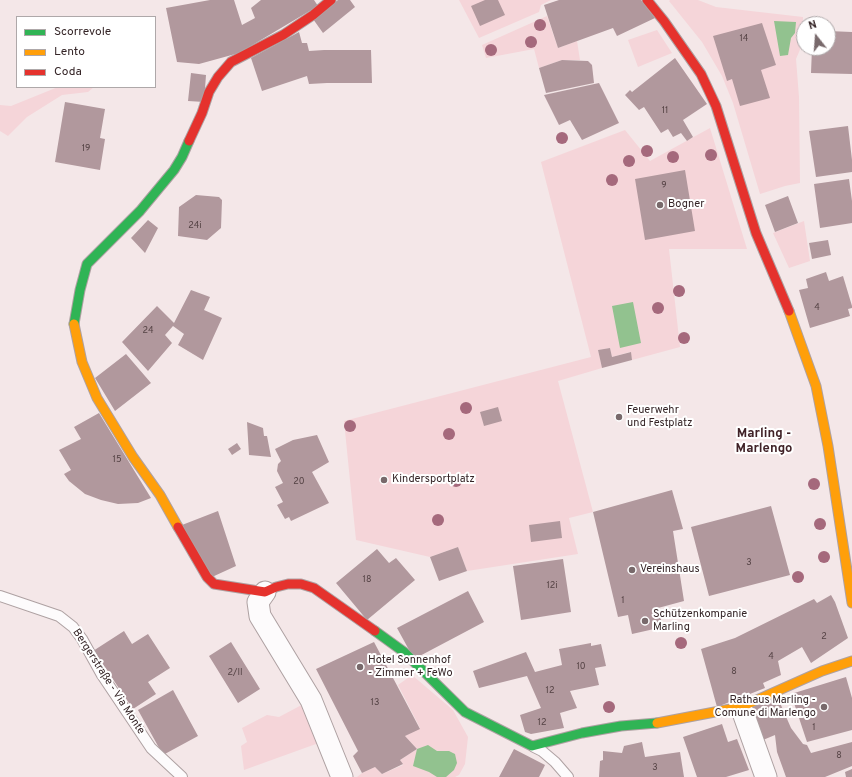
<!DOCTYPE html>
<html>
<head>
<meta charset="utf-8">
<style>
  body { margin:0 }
  #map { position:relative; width:852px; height:777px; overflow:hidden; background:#f4e7e8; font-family:Overpass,sans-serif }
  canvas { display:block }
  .legend { position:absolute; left:16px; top:16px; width:140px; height:72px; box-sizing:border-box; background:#fff; border:1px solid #aea8a9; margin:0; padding:5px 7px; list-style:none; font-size:12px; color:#352527 }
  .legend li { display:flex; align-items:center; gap:8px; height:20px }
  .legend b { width:20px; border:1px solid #aea8a9 }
  .north { position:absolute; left:796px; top:16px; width:40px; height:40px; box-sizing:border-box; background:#fff; border:1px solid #aea8a9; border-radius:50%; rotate:343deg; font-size:11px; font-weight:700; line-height:16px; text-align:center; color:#352527 }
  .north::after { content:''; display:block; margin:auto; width:14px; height:18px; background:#78696b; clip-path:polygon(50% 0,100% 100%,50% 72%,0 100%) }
</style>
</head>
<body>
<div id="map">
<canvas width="852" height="777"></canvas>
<ul class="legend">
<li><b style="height:5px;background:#30b455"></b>Scorrevole</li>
<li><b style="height:5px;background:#ff9f0a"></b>Lento</li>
<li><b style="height:5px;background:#e5322d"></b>Coda</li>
</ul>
<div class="north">N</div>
</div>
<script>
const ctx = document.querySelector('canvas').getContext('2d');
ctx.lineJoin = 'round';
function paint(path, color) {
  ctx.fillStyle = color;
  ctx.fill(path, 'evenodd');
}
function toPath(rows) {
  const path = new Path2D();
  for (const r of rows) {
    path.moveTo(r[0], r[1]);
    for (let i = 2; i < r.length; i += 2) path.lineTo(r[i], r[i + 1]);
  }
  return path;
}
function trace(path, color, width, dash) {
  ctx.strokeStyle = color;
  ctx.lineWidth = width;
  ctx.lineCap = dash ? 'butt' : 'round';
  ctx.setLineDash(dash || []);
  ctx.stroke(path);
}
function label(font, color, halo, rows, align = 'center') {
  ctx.font = font + ' Overpass,sans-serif';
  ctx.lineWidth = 4;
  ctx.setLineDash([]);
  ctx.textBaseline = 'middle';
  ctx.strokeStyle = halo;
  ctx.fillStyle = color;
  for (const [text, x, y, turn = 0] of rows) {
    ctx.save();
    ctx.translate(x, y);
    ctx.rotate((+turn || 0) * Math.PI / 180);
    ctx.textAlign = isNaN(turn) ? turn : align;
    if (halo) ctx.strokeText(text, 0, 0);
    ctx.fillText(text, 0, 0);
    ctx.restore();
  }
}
const green = toPath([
  [459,0,551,0,541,5,539,12,479,38],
  [670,0,698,0,716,7,803,17,802,45,796,59,799,97,800,183,785,186,760,194,733,103,722,76,702,42,669,1],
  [547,16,558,48,577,41,580,60,562,60,539,68,534,49,486,58,482,45],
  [657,30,672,53,638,67,628,40],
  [58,87,94,87,88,92,62,95,27,117,8,136,0,131,0,105,11,106],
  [710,128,747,249,669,249,680,347,632,360,630,352,612,357,610,348,598,350,602,368,558,381,593,512,569,518,578,554,467,571,458,547,430,557,356,540,344,421,591,357,541,162,625,130,650,161],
  [804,221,810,261,789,268,773,233],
  [412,675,453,710,468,737,465,764,459,775,455,777,357,777,362,773,375,767,382,774,403,765,400,760,417,749,405,736,420,728,398,685],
  [311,700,327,740,244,770,241,746,247,742,242,728,267,715,279,717]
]);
const water = toPath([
  [774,21,796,22,795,33,791,38,788,55,780,56],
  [633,302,641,343,620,348,612,306],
  [428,745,437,751,449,751,455,754,457,763,454,770,446,777,437,777,429,772,413,766,417,749]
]);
const building = toPath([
  [210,0,234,0,242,25,255,18,251,8,261,0,314,0,318,6,239,53,199,64,177,62,166,8],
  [338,0,350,0,355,7,323,33,313,19],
  [485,0,498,0,505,15,480,26,471,6],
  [559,0,641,0,655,18,617,36,613,28,558,48,544,5],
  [762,23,776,65,761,70,770,98,740,106,732,79,727,81,713,36],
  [828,31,852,32,852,74,811,73,812,48,828,48],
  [299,32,302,43,307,43,309,51,324,50,371,50,372,83,327,83,309,84,307,76,262,91,251,58],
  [675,58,707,104,683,120,693,137,687,141,681,133,673,137,668,129,661,133,644,107,639,110,625,95,630,90,632,92],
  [562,60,588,61,592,65,594,83,546,93,539,68],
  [191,73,206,75,204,102,188,101],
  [599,83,619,123,582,140,570,120,559,125,544,95],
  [65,102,105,109,100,138,105,139,100,170,55,162],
  [848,126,852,160,852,172,816,177,809,131],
  [685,170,695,231,645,240,635,179],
  [849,179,852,201,852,223,820,228,814,184],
  [196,195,219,197,222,200,221,228,207,240,178,236,179,207],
  [788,196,798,223,775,232,765,205],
  [148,220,158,228,145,253,131,238],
  [828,240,831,255,812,259,809,243],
  [826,272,829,281,843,276,852,306,852,308,848,309,850,316,810,328,799,290,808,288,806,279],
  [191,290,210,297,204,310,222,318,203,360,178,345,184,334,173,326,165,335,172,343,148,371,122,342,157,306,174,323],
  [610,348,612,357,631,352,632,360,602,368,598,350],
  [126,354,151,383,115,411,95,378],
  [498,407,502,421,484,426,480,412],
  [99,413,151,498,138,503,118,504,101,500,85,494,69,481,64,474,71,470,59,450,81,439,74,427],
  [247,422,263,428,264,436,267,436,271,457,249,455],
  [317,435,329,462,312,472,329,503,291,521,289,517,285,519,277,505,283,502,275,487,283,483,277,471,278,464,281,461,275,449,293,440],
  [237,443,241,449,232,455,228,449],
  [672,490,683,529,673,531,684,601,658,608,663,627,632,634,628,615,618,617,593,512],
  [771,506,790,575,709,596,691,527],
  [218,511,236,566,212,577,182,525],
  [560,521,562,538,531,542,529,525],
  [458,547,467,571,439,581,430,557],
  [377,549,389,563,396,558,415,580,367,620,336,583],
  [563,559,571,612,521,620,513,566],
  [468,591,484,622,414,659,397,628],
  [831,595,835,602,848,638,811,663,802,647,778,661,781,675,763,683,765,688,717,707,701,649,735,638,814,599,817,603],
  [124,631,132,644,148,634,170,668,148,682,156,694,133,709,102,663,101,664,93,651],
  [231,642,260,689,238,703,209,656],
  [374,642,420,729,405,736,417,749,400,760,403,764,382,774,375,767,362,773,353,756,358,751,316,669],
  [591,643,591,646,601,644,606,666,595,668,599,685,570,691,577,708,560,713,564,728,531,734,525,732,520,715,541,708,527,676,479,688,473,671,526,652,535,672,562,665,559,649],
  [846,677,852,698,852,730,807,742,791,694],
  [173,690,198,736,163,755,138,710],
  [777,696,791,728,803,744,807,745,811,753,852,742,852,766,825,777,786,777,777,752,775,735,763,740,749,709],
  [722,724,728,742,737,739,749,770,726,777,697,777,683,737],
  [642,742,645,757,680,752,684,777,599,777,600,761,603,760,603,751,622,753,624,746],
  [514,749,545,765,539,777,499,777],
  [852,769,852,777,846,777,845,772]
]);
const lane = toPath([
  [0,596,59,616,73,627,82,639,102,675,151,748,182,777],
  [534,747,542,751,555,762,568,777]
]);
const street = toPath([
  [265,592,258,602,260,616,311,700,342,777],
  [741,707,766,777]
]);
const fast = toPath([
  [74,324,80,290,87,264,140,211,174,170,182,157,189,141],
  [375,631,404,652,465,712,532,746,582,733,621,726,657,723]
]);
const slow = toPath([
  [789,311,816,386,828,446,852,603],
  [74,324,82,362,97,398,133,457,160,495,178,527],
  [657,723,741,707,822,671,852,661]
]);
const jam = toPath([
  [647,0,664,21,701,74,716,106,756,233,789,311],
  [189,141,202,113,209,92,218,77,231,62,283,35,313,15,331,0],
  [178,527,207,577,214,584,265,592,276,587,288,584,301,584,314,588,375,631]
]);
const trees = [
  [540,25],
  [531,42],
  [491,50],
  [562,138],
  [647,151],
  [711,155],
  [673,157],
  [629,161],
  [612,180],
  [679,291],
  [658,308],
  [684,338],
  [466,408],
  [350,426],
  [449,434],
  [456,481],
  [814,484],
  [438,520],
  [820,524],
  [824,557],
  [798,577],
  [681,643],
  [609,707]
];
const markers = [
  [660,205,4,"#78696b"],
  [619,417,4,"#78696b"],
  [384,480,4,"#78696b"],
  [632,570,4,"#78696b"],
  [645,621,4,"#78696b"],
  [360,667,4,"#78696b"],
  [824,707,4,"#78696b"]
];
const numberNames = [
  ["14",744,39],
  ["11",665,111],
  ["19",86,149],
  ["9",664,186],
  ["24i",195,226],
  ["4",817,308],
  ["24",148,331],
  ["15",117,460],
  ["20",299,482],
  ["3",749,563],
  ["18",367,580],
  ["12i",552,586],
  ["1",623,601],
  ["2",824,637],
  ["4",771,657],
  ["10",581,667],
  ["8",734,672],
  ["2/II",235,673],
  ["12",550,691],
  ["13",375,703],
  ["12",542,723],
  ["1",814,728],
  ["8",839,756],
  ["3",655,768]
];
const poiNames = [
  ["Bogner",668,205],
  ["Feuerwehr",627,411],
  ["und Festplatz",627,424],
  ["Kindersportplatz",392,480],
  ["Vereinshaus",640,570],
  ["Schützenkompanie",653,615],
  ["Marling",653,628],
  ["Hotel Sonnenhof",368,661],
  ["- Zimmer + FeWo",368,674],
  ["Rathaus Marling -",816,701,"right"],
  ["Comune di Marlengo",816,714,"right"]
];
const streetNames = [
  ["Bergerstraße - Via Monte",108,682,57]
];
const quarterNames = [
  ["Marling -",764,434],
  ["Marlengo",764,449]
];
paint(green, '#f5d5d9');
paint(water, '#92c28f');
paint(building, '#b1989d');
trace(lane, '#aea1a2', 12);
trace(street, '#aea1a2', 23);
trace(fast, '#aea1a2', 11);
trace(slow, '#aea1a2', 11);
trace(jam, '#aea1a2', 11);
trace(lane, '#fdfbfc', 10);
trace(street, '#fdfbfc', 21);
trace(fast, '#30b455', 9);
trace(slow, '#ff9f0a', 9);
trace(jam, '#e5322d', 9);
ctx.fillStyle = '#a5697c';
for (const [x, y] of trees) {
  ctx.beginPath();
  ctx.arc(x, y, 6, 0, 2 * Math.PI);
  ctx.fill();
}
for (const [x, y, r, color] of markers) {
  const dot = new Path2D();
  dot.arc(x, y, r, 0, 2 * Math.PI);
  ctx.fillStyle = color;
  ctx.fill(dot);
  trace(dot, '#fff', 1.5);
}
label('9px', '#544244', null, numberNames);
label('11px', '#352527', '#fff', poiNames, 'left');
label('11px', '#352527', '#fff', streetNames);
label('bold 13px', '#402227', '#fff', quarterNames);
</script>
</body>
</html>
